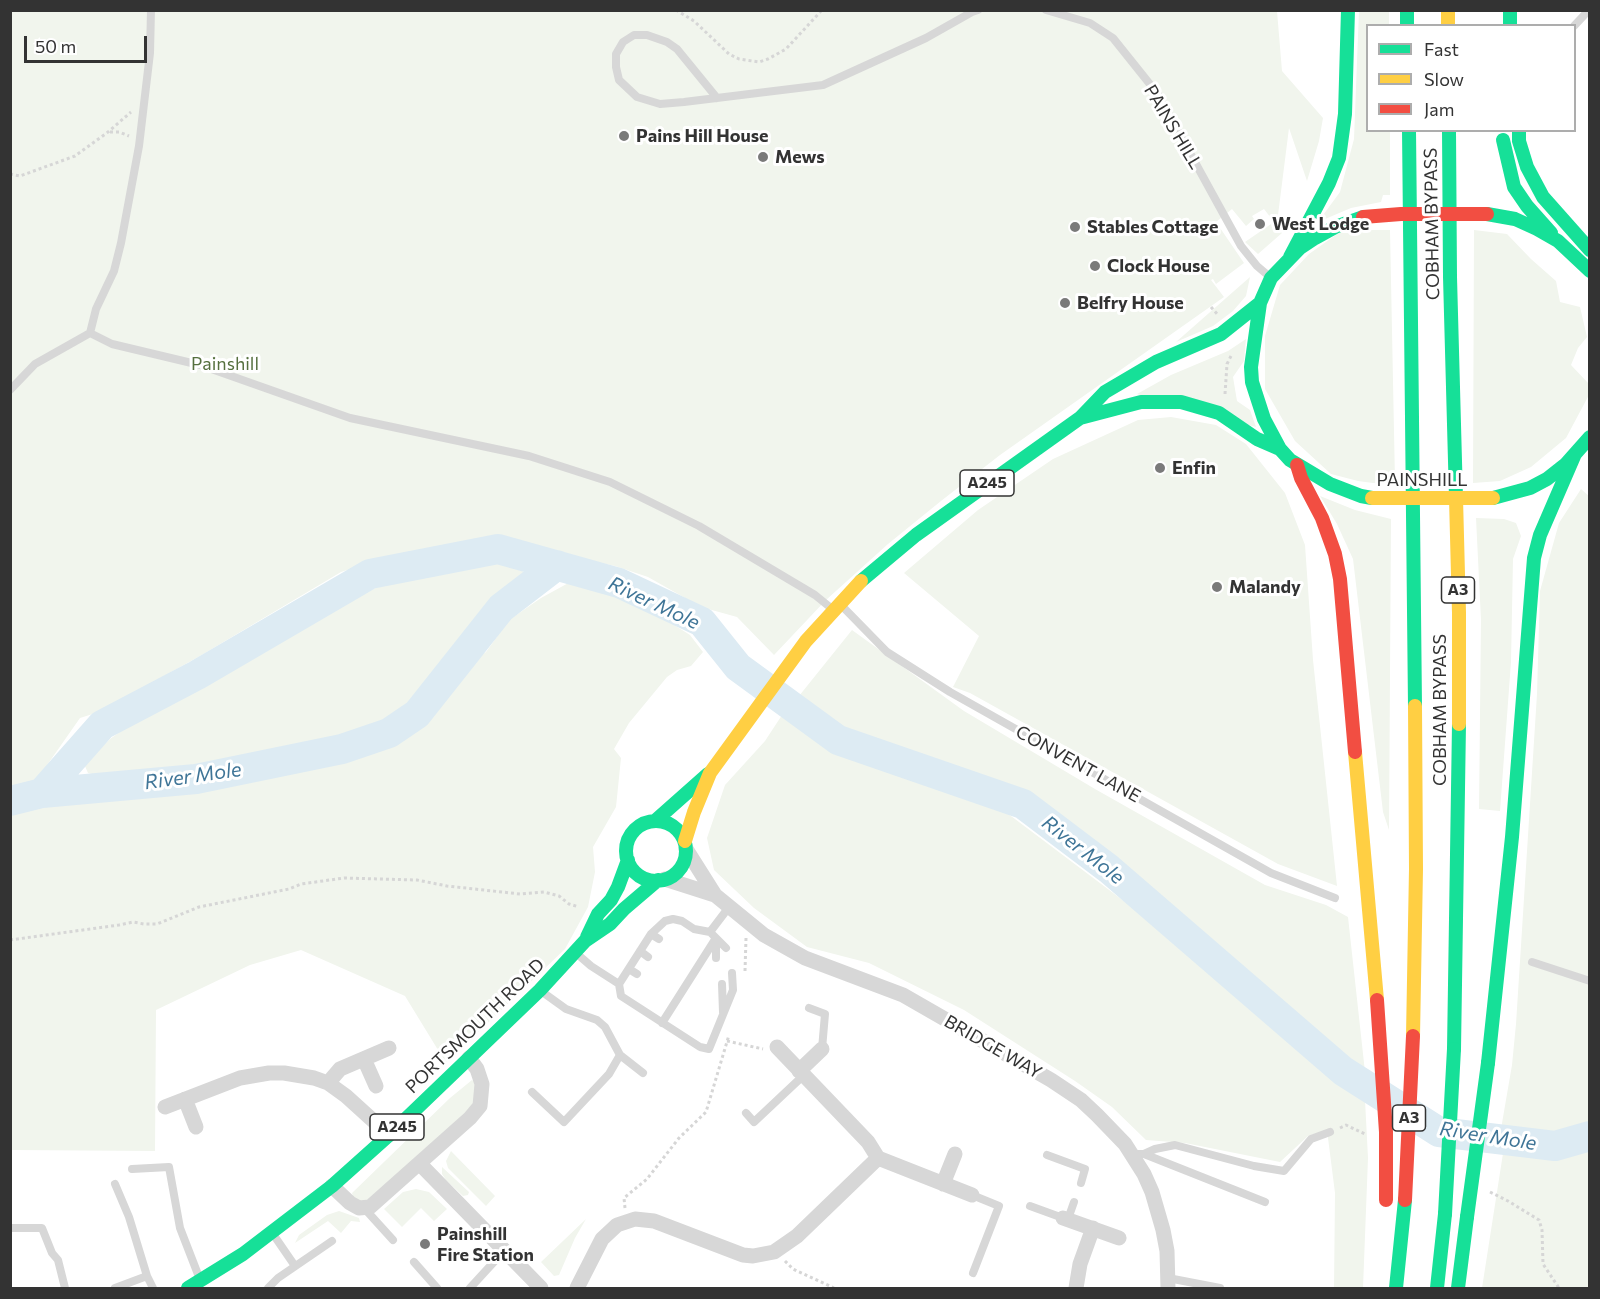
<!DOCTYPE html>
<html>
<head>
<meta charset="utf-8">
<style>
  body { margin:0 }
  #map { position:relative; width:1600px; height:1299px; overflow:hidden; background:#fff; font-family:Commissioner,sans-serif }
  canvas { display:block }
  .frame { position:absolute; inset:0; border:12px solid #333; pointer-events:none }
  .legend { position:absolute; left:1366px; top:24px; width:210px; height:108px; box-sizing:border-box; background:#fff; border:2px solid #adadad; margin:0; padding:8px 10px; list-style:none; font-size:18px; color:#333 }
  .legend li { display:flex; align-items:center; gap:12px; height:30px }
  .legend b { width:30px; border:2px solid #adadad }
  .scale { position:absolute; left:24px; top:36px; width:123px; height:27px; box-sizing:border-box; border:3px solid #333; border-top:0; padding-left:8px; font-size:18px; line-height:21px; white-space:nowrap; color:#333; -webkit-text-stroke:4px #fff; paint-order:stroke }
</style>
</head>
<body>
<div id="map">
<canvas width="1600" height="1299"></canvas>
<div class="frame"></div>
<ul class="legend">
<li><b style="height:8px;background:#16e098"></b>Fast</li>
<li><b style="height:8px;background:#ffcf43"></b>Slow</li>
<li><b style="height:8px;background:#f24e42"></b>Jam</li>
</ul>
<div class="scale">50 m</div>
</div>
<script>
const ctx = document.querySelector('canvas').getContext('2d');
ctx.lineJoin = 'round';
function paint(path, color) {
  ctx.fillStyle = color;
  ctx.fill(path, 'evenodd');
}
function toPath(rows) {
  const path = new Path2D();
  for (const r of rows) {
    if (r.length === 3) {
      path.moveTo(r[0] + r[2], r[1]);
      path.arc(r[0], r[1], r[2], 0, 2 * Math.PI);
      continue;
    }
    path.moveTo(r[0], r[1]);
    for (let i = 2; i < r.length; i += 2) path.lineTo(r[i], r[i + 1]);
  }
  return path;
}
function trace(path, color, width, dash) {
  ctx.strokeStyle = color;
  ctx.lineWidth = width;
  ctx.lineCap = dash ? 'butt' : 'round';
  ctx.setLineDash(dash || []);
  ctx.stroke(path);
}
function label(font, color, halo, rows, align = 'center') {
  ctx.font = font + ' Commissioner,sans-serif';
  ctx.lineWidth = 6;
  ctx.setLineDash([]);
  ctx.textBaseline = 'middle';
  ctx.strokeStyle = halo;
  ctx.fillStyle = color;
  for (const [text, x, y, turn = 0] of rows) {
    ctx.save();
    ctx.translate(x, y);
    ctx.rotate((+turn || 0) * Math.PI / 180);
    ctx.textAlign = isNaN(turn) ? turn : align;
    if (halo) ctx.strokeText(text, 0, 0);
    ctx.fillText(text, 0, 0);
    ctx.restore();
  }
}
const green = toPath([
  [10,11,1277,11,1282,71,1323,118,1319,141,1307,181,1289,128,1277,223,1282,233,1258,254,1245,242,1274,222,1264,209,1252,216,1254,219,1246,226,1232,209,1216,222,1244,263,1216,284,1213,279,1211,280,1224,297,1000,455,941,501,888,544,826,600,774,655,737,617,701,607,648,577,615,566,559,554,499,535,398,554,341,572,200,656,99,712,80,718,31,788,11,793],
  [1359,11,1389,11,1389,25,1368,26,1368,130,1390,131,1390,195,1383,195,1381,202,1351,208,1318,222,1340,192,1354,139],
  [1360,230,1390,230,1395,482,1373,483,1358,481,1331,474,1295,441,1265,389,1265,336,1280,285,1309,254,1340,232],
  [1474,230,1507,234,1531,259,1556,281,1560,302,1580,307,1587,337,1578,348,1571,365,1589,384,1590,393,1566,438,1531,467,1500,481,1473,483],
  [1250,277,1246,296,1233,311,1213,326,1176,342],
  [1246,339,1244,361,1233,377,1237,401,1250,410,1256,427,1137,394,1171,375,1228,351],
  [1171,417,1216,425,1246,444,1285,493,1305,545,1313,660,1337,886,1278,864,970,693,953,687,979,636,904,573,978,510,1053,459,1138,420],
  [1581,489,1590,497,1589,1125,1556,1138,1501,1129,1512,1065,1516,1024,1537,694,1540,591,1559,523],
  [1320,496,1355,510,1391,519,1389,830,1383,812,1353,559,1337,524],
  [1476,518,1504,519,1516,523,1521,536,1513,559,1511,662,1500,811,1479,809,1481,620],
  [497,563,528,573,474,621,445,667,411,707,378,728,242,764,166,773,100,776,88,773,84,764,110,739,159,704,385,583],
  [580,580,638,602,690,635,703,652,691,666,677,670,667,677,629,723,614,749,621,758,616,807,593,847,595,872,588,907,565,949,446,1063,405,996,301,950,250,965,156,1010,155,1151,11,1150,10,813,144,791,296,771,397,741,413,732,465,667,486,652,509,620,541,598,572,581],
  [852,630,964,711,1095,789,1265,885,1326,905,1348,917,1365,1072,1347,1061,1089,837,1019,790,844,730,799,696],
  [784,712,840,756,1007,813,1137,911,1323,1069,1365,1100,1368,1158,1363,1288,1334,1288,1335,1193,1327,1130,1308,1136,1280,1162,1185,1143,1146,1140,1112,1107,1075,1081,964,1010,869,963,807,947,754,908,714,870,707,838,725,785,765,741],
  [472,1080,475,1082,475,1106,369,1199,361,1202,353,1196,352,1193,450,1098],
  [1589,1146,1589,1288,1482,1288,1504,1147,1542,1153],
  [451,1151,495,1196,486,1206,448,1168,446,1161],
  [442,1167,469,1192,468,1195,463,1196,446,1180,442,1174],
  [416,1189,429,1192,447,1209,434,1221,421,1208,402,1227,384,1209,403,1192],
  [339,1211,359,1218,360,1222,351,1221,341,1233,328,1221,295,1243,299,1235,327,1215],
  [586,1219,575,1238,559,1275,554,1276,541,1262]
]);
const river = toPath([
  [42,793,102,725,197,675,370,574,498,549,619,583,702,622,738,667,838,740,1023,804,1109,869,1343,1071,1439,1132,1555,1146,1590,1136],
  [10,801,42,793,196,779,342,749,389,733,417,714,501,608,557,565]
]);
const path = toPath([
  [676,10,694,21,729,54,739,59,759,62,768,59,786,49,822,10],
  [110,132,119,132,129,136],
  [10,174,20,176,75,156,108,132,131,112],
  [1211,307,1218,315],
  [1225,394,1227,364,1232,354],
  [10,940,119,925,133,922,144,924,157,924,199,907,289,889,301,884,344,878,417,880,447,886,520,894,544,892,559,896,569,904,579,907],
  [745,971,746,938],
  [727,1041,763,1049],
  [1340,1128,1346,1125,1367,1135],
  [1490,1192,1508,1201,1539,1220,1542,1230,1543,1264,1559,1288],
  [625,1208,624,1198,647,1179,679,1138,706,1112,729,1035],
  [785,1261,793,1269,834,1288]
]);
const lane = toPath([
  [1046,10,1090,23,1113,38,1157,93,1241,246,1257,266,1270,277],
  [1574,26,1589,10],
  [717,98,677,49,667,42,647,35,634,35,623,42,616,54,616,67,619,80,637,97,660,104,684,102,823,85,926,38,972,12,978,10],
  [90,333,112,344,200,365,350,418,529,456,610,482,699,526,815,595,831,608],
  [10,390,35,364,90,333,96,309,114,271,121,243,139,146,150,53,151,10],
  [841,605,887,652,950,692,1271,873,1335,898],
  [651,934,659,939],
  [716,938,726,948],
  [640,951,648,957],
  [576,953,591,966,619,984,651,934,665,921,673,919,682,921,694,929,710,932,729,907],
  [716,958,716,939],
  [1532,962,1590,981],
  [629,969,637,974],
  [619,984,621,996,700,1047,709,1049,733,990,732,973],
  [722,984,723,1012],
  [541,991,566,1009,597,1020,605,1027,620,1055,643,1073],
  [809,1008,825,1014,822,1049],
  [662,1023,716,938,710,932],
  [532,1092,564,1122,609,1074,620,1055],
  [746,1113,754,1122,804,1075],
  [1130,1154,1144,1154,1155,1149,1175,1145,1254,1166,1284,1171,1311,1139,1330,1132],
  [1144,1154,1265,1202],
  [1047,1155,1085,1169,1081,1183],
  [132,1169,169,1167,180,1228,199,1277],
  [972,1195,999,1206,973,1273],
  [1030,1206,1063,1218],
  [364,1208,393,1240],
  [1068,1219,1074,1202],
  [10,1228,42,1228,52,1253,58,1260,65,1288],
  [273,1234,295,1266],
  [414,1262,437,1288],
  [147,1276,153,1288],
  [1168,1278,1220,1288],
  [115,1288,147,1276,129,1217,115,1184],
  [268,1288,278,1278,332,1241],
  [470,1288,504,1251]
]);
const street = toPath([
  [686,849,715,895,764,935,805,958,903,995,1051,1080,1081,1100,1097,1115,1125,1144,1144,1174,1152,1192,1163,1230,1167,1251,1168,1288],
  [665,879,715,895],
  [777,1047,868,1142,878,1158,972,1195],
  [364,1059,376,1086],
  [799,1071,822,1049],
  [328,1083,340,1069,389,1048],
  [185,1099,196,1127],
  [165,1107,240,1078,269,1073,284,1073,314,1078,328,1083,346,1096,389,1135],
  [420,1164,541,1288],
  [943,1184,955,1154],
  [332,1186,350,1203,359,1208,370,1207,470,1118,480,1106,482,1084,477,1069,469,1058],
  [1063,1218,1119,1238],
  [577,1288,602,1239,617,1225,635,1219,654,1221,743,1255,753,1256,774,1252,797,1236,878,1158],
  [1076,1288,1080,1264,1093,1228]
]);
const fast = toPath([
  [1407,10,1407,26],
  [1510,10,1510,26],
  [1409,130,1415,706],
  [1449,130,1450,277,1456,498],
  [1519,130,1519,141,1527,167,1543,197,1590,250],
  [1503,140,1514,187,1527,206,1551,233],
  [1487,214,1515,219,1537,229,1558,241,1590,271],
  [1363,217,1335,227,1315,238,1300,248,1271,278,1260,303,1251,367,1252,382,1264,419,1280,449,1290,460,1330,484,1361,496,1372,498],
  [1290,257,1329,183,1339,158,1345,114,1348,10],
  [1080,418,1141,402,1181,402,1219,413,1257,439,1280,449],
  [1493,498,1530,488,1547,479,1566,464,1590,437],
  [861,581,916,535,1080,418,1105,392,1156,362,1221,334,1260,303],
  [655,821,708,774],
  [656,851,30],
  [587,937,598,914,611,900,618,887,628,860],
  [1454,1049,1459,724],
  [1488,1063,1512,837,1534,558,1540,535,1575,454],
  [188,1288,243,1254,332,1186,389,1135,540,990,585,941,610,924,624,909,658,880],
  [1396,1288,1405,1200],
  [1437,1288,1445,1214],
  [1458,1288,1467,1217]
]);
const slow = toPath([
  [1448,10,1448,26],
  [1456,498,1459,613,1459,724],
  [1355,752,1377,1000],
  [685,841,694,812,710,773,806,641,861,581],
  [1413,1036,1416,869,1415,706]
]);
const jam = toPath([
  [1297,465,1301,478,1322,518,1335,554,1340,579,1355,752]
]);
const fastBridge = toPath([
  [1445,1214,1454,1049],
  [1467,1217,1488,1063]
]);
const slowBridge = toPath([
  [1372,498,1493,498]
]);
const jamBridge = toPath([
  [1363,217,1401,214,1487,214],
  [1377,1000,1386,1132,1386,1200],
  [1405,1200,1413,1036]
]);
const markers = [
  [624,136,6,"#7a7a7a"],
  [763,157,6,"#7a7a7a"],
  [1260,224,6,"#7a7a7a"],
  [1075,227,6,"#7a7a7a"],
  [1095,266,6,"#7a7a7a"],
  [1065,303,6,"#7a7a7a"],
  [1160,468,6,"#7a7a7a"],
  [1217,587,6,"#7a7a7a"],
  [425,1244,6,"#7a7a7a"]
];
const shields = [
  [987,483,54],
  [1458,590,33],
  [1409,1118,33],
  [397,1127,54]
];
const shieldNames = [
  ["A245",987,483],
  ["A3",1458,590],
  ["A3",1409,1118],
  ["A245",397,1127]
];
const streetNames = [
  ["PAINS HILL",1173,127,59],
  ["COBHAM BYPASS",1432,224,-91],
  ["PAINSHILL",1422,480],
  ["COBHAM BYPASS",1440,710,-90],
  ["CONVENT LANE",1078,764,29],
  ["PORTSMOUTH ROAD",475,1026,-44],
  ["BRIDGE WAY",993,1047,30]
];
const poiNames = [
  ["Pains Hill House",636,136],
  ["Mews",775,157],
  ["West Lodge",1272,224],
  ["Stables Cottage",1087,227],
  ["Clock House",1107,266],
  ["Belfry House",1077,303],
  ["Enfin",1172,468],
  ["Malandy",1229,587],
  ["Painshill",437,1234],
  ["Fire Station",437,1255]
];
const parkNames = [
  ["Painshill",225,364]
];
const waterNames = [
  ["River Mole",654,603,25],
  ["River Mole",193,776,-8],
  ["River Mole",1083,850,38],
  ["River Mole",1488,1136,9]
];
paint(green, '#f1f5ed');
trace(river, '#ddebf3', 30);
trace(path, '#d6d6d6', 3, [3, 3]);
trace(lane, '#d7d7d7', 8);
trace(street, '#d7d7d7', 15);
trace(fast, '#16e098', 14);
trace(slow, '#ffcf43', 14);
trace(jam, '#f24e42', 14);
trace(fastBridge, '#16e098', 14);
trace(slowBridge, '#ffcf43', 14);
trace(jamBridge, '#f24e42', 14);
for (const [x, y, r, color] of markers) {
  const dot = new Path2D();
  dot.arc(x, y, r, 0, 2 * Math.PI);
  ctx.fillStyle = color;
  ctx.fill(dot);
  trace(dot, '#fff', 2);
}
for (const [x, y, w] of shields) {
  const box = new Path2D();
  box.roundRect(x - w / 2, y - 13, w, 26, 4.5);
  ctx.fillStyle = '#fff';
  ctx.fill(box);
  trace(box, '#333', 1.5);
}
label('bold 16px', '#333', null, shieldNames);
label('18px', '#333', '#fff', streetNames);
label('bold 18px', '#333', '#fff', poiNames, 'left');
label('18px', '#56703f', '#fff', parkNames);
label('italic 20px', '#3f7597', '#fff', waterNames);
</script>
</body>
</html>
